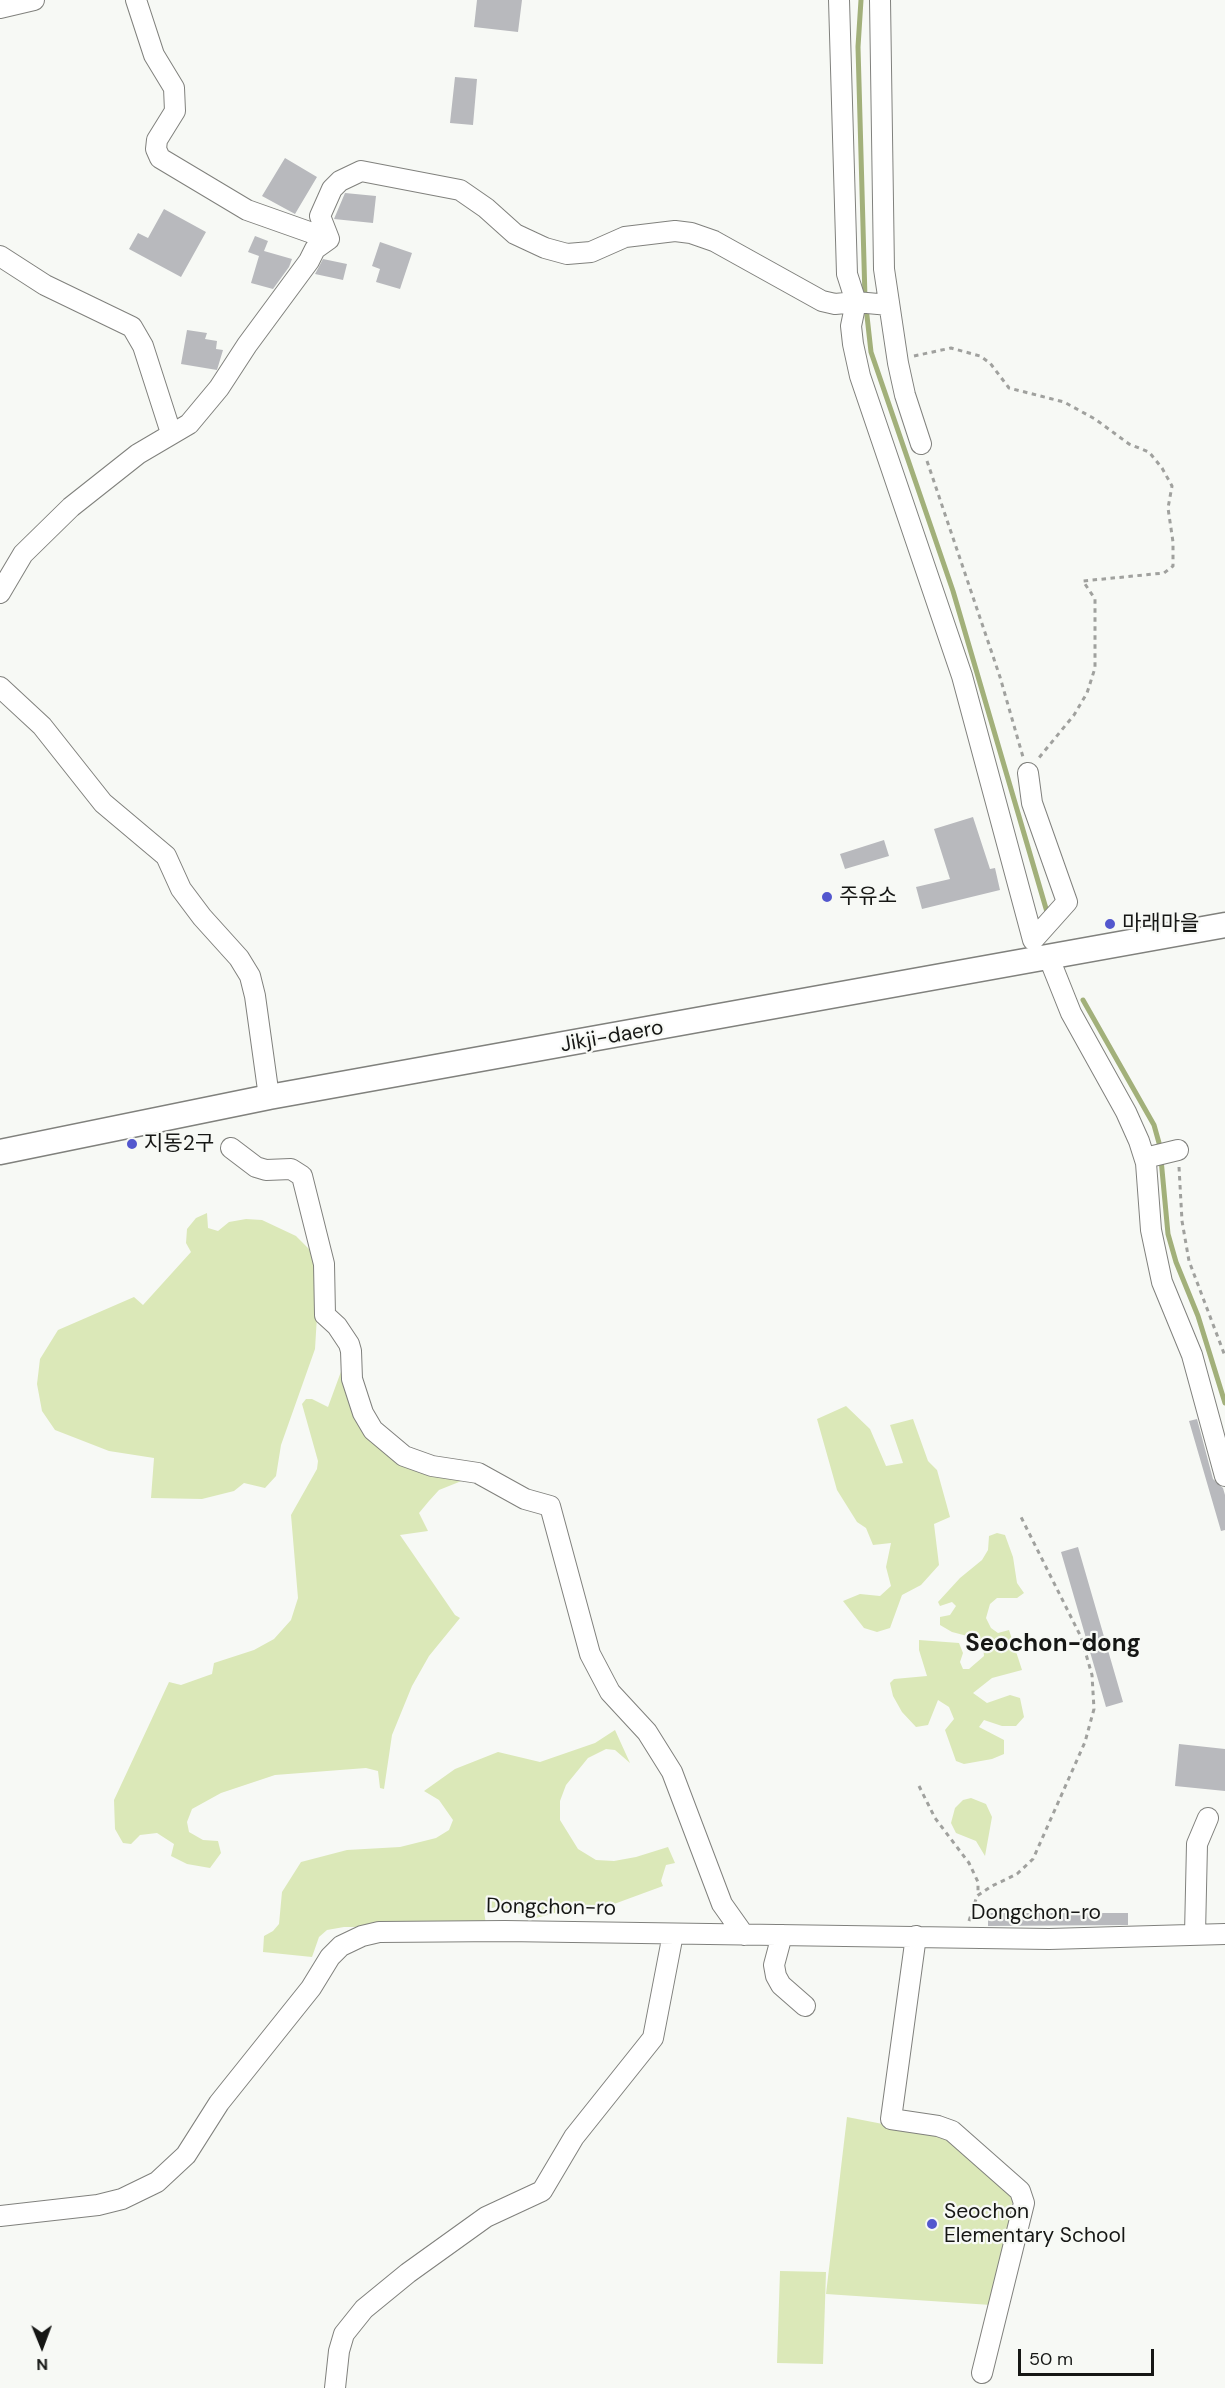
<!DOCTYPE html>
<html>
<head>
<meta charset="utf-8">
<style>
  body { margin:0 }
  #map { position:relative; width:1225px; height:2388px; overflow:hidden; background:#f7f9f5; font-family:"DM Sans",sans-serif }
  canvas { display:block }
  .north { position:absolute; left:12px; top:2316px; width:60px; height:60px; -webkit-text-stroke:4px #f7f9f5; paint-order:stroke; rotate:179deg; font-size:16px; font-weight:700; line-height:24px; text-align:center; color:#161715 }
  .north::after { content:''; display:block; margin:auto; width:21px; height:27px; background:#161715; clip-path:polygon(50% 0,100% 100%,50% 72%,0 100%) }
  .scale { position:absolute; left:1018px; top:2349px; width:136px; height:27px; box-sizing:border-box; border:3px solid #161715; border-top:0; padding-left:8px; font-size:18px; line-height:21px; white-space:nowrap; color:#161715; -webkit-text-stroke:4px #f7f9f5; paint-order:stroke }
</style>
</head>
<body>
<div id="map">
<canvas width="1225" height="2388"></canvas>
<div class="north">N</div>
<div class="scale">50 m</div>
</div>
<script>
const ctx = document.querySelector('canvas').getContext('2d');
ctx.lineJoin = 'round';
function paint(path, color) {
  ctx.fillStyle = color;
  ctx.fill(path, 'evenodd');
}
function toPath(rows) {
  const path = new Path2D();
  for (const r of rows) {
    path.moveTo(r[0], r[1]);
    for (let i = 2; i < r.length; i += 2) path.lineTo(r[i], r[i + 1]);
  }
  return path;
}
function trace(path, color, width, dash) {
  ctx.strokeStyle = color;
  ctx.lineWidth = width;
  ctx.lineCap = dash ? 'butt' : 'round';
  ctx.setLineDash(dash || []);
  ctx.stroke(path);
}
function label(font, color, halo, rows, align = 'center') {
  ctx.font = font + ' "DM Sans","Noto Sans KR",sans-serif';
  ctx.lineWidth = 4.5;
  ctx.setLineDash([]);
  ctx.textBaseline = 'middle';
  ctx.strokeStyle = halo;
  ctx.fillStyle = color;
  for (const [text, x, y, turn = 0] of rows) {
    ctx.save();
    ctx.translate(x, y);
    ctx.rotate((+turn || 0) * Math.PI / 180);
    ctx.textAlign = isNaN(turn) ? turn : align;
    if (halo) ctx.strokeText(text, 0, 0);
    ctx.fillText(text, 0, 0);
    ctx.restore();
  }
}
const green = toPath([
  [207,1213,208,1228,218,1231,229,1222,246,1219,262,1220,296,1236,309,1249,317,1264,319,1283,315,1349,281,1445,276,1476,265,1488,244,1483,234,1491,202,1499,151,1498,154,1458,109,1451,55,1430,42,1411,37,1384,40,1359,58,1330,134,1297,143,1305,191,1252,186,1243,187,1229,196,1218],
  [346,1358,381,1448,393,1460,469,1478,439,1490,429,1501,419,1513,428,1531,400,1535,455,1615,460,1618,429,1656,412,1686,392,1735,384,1789,380,1788,378,1771,366,1768,275,1775,221,1793,192,1809,187,1822,189,1832,203,1840,218,1841,221,1853,210,1868,187,1864,171,1856,174,1844,157,1833,140,1835,131,1844,123,1843,115,1829,114,1800,169,1682,181,1685,212,1674,214,1663,254,1650,274,1639,291,1620,298,1598,291,1515,317,1469,318,1461,302,1404,306,1399,312,1399,328,1407],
  [846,1406,870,1429,886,1466,903,1463,890,1425,913,1419,928,1461,937,1470,950,1517,934,1524,939,1565,921,1585,902,1595,890,1628,877,1632,864,1628,843,1601,860,1594,880,1596,891,1586,886,1567,891,1543,873,1545,866,1528,857,1522,837,1490,817,1419],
  [997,1533,1005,1535,1013,1557,1017,1583,1024,1593,1017,1598,997,1598,990,1604,986,1618,991,1628,998,1633,1009,1630,1022,1670,992,1678,973,1693,987,1703,1010,1695,1020,1698,1024,1717,1016,1726,1002,1726,984,1720,979,1727,1004,1740,1004,1754,992,1759,964,1764,956,1761,945,1730,954,1719,949,1707,938,1700,928,1725,916,1727,902,1712,893,1696,890,1683,894,1679,927,1676,919,1650,919,1640,959,1643,963,1653,960,1662,963,1669,969,1669,984,1656,983,1646,975,1638,952,1632,940,1625,940,1617,950,1615,956,1606,952,1602,940,1606,938,1602,960,1578,982,1560,988,1550,989,1536],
  [615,1730,630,1763,615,1750,606,1749,588,1758,566,1785,560,1801,560,1820,578,1849,596,1860,614,1861,636,1857,668,1847,675,1863,666,1865,661,1881,663,1886,595,1911,581,1906,532,1919,500,1906,484,1910,486,1925,480,1927,344,1927,327,1930,319,1937,312,1957,263,1952,264,1936,273,1931,279,1924,282,1892,301,1862,347,1850,400,1847,436,1838,449,1830,453,1820,439,1800,424,1791,455,1769,498,1752,540,1762,595,1743],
  [971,1798,986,1804,992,1817,985,1856,976,1841,956,1833,951,1823,955,1808,963,1800],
  [847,2117,944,2136,1014,2196,991,2305,826,2294],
  [780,2271,826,2272,823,2364,777,2363]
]);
const stream = toPath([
  [861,0,858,47,865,298],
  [866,307,871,352,953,591,1047,912],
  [1083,1000,1154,1125,1161,1150],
  [1161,1159,1168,1234,1176,1262,1198,1316,1225,1403]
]);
const building = toPath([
  [477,0,522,0,518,32,474,27],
  [455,77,477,79,473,125,450,123],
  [285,158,317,177,295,214,262,196],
  [345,193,376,196,373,223,334,219],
  [164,209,206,232,181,277,129,249,138,233,148,238],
  [255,236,268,241,264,251,292,259,289,267,273,289,251,283,259,256,248,252],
  [380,242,412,253,400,289,376,282,380,269,372,266],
  [323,259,347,264,343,280,315,274],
  [187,330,207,333,205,339,217,341,216,349,223,350,217,370,181,364],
  [973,817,990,869,995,868,1000,890,922,909,916,887,950,879,934,829],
  [884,840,889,856,845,869,840,854],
  [1197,1419,1213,1479,1223,1488,1225,1495,1225,1530,1221,1531,1189,1421],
  [1078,1547,1123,1702,1106,1707,1061,1552],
  [1179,1744,1225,1749,1225,1791,1175,1786],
  [988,1913,1128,1913,1128,1925,988,1926]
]);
const path = toPath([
  [914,356,951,348,980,356,990,363,1009,388,1064,402,1095,419,1129,444,1149,452,1162,468,1172,486,1168,508,1173,542,1173,566,1164,573,1083,581,1095,599,1095,668,1087,693,1074,715,1038,759],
  [927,461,1000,677,1023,757],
  [1179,1167,1182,1221,1189,1261,1225,1356],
  [919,1786,935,1818,969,1863,978,1882,978,1895],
  [969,1921,977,1896,992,1886,1017,1874,1033,1859,1085,1742,1094,1709,1092,1675,1081,1637,1020,1515]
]);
const minor = toPath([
  [136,0,154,55,174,88,175,111,157,140,156,149,160,158,247,210,329,239],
  [839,0,847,274,856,302,851,326,853,344,860,376,962,676,1033,940],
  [880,0,884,269,898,363,905,395,921,444],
  [0,8,34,0],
  [0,256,45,285,132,327,143,346,171,433],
  [0,593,23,554,71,507,138,454,189,424,219,388,247,345,309,261,315,249,329,239,320,216,332,189,340,181,361,171,460,190,486,208,515,234,545,248,567,254,591,252,625,237,675,231,691,233,714,241,822,301,835,304,856,302,889,305],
  [0,687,42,726,103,803,166,856,181,889,202,917,239,958,250,976,255,996,269,1097],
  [1028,773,1032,803,1067,902,1033,940],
  [1049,958,1071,1013,1126,1112,1139,1141,1146,1163,1151,1230,1162,1282,1192,1355,1225,1476],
  [231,1148,256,1167,266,1170,291,1169,302,1176,324,1264,325,1315,337,1326,349,1344,351,1351,352,1379,363,1413,373,1430,404,1456,432,1466,478,1473,525,1499,550,1506,590,1654,610,1692,647,1732,672,1772,722,1904,744,1935],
  [1145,1158,1178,1150],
  [1195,1934,1197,1844,1208,1818],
  [782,1935,774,1965,776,1976,781,1985,805,2006],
  [916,1936,891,2119,938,2126,952,2131,1020,2191,1024,2203,982,2373],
  [0,2216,98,2205,122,2199,157,2182,186,2155,219,2103,311,1988,330,1957,341,1946,362,1936,379,1932,505,1931,1049,1939,1225,1934],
  [335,2388,339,2351,344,2334,364,2309,408,2273,486,2217,542,2191,574,2137,653,2038,673,1934]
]);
const major = toPath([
  [0,1152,269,1097,1225,925]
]);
const markers = [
  [827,897,6,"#5357ce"],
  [1110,924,6,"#5357ce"],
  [132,1144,6,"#5357ce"],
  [932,2224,6,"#5357ce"]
];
const poiNames = [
  ["주유소",839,897],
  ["마래마을",1122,924],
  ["지동2구",144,1144],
  ["Seochon",944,2212],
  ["Elementary School",944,2236]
];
const streetNames = [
  ["Jikji-daero",612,1037,-10],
  ["Dongchon-ro",551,1908,1],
  ["Dongchon-ro",1036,1913]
];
const quarterNames = [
  ["Seochon-dong",1053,1645]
];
paint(green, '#dbe8b8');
trace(stream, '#a2b07a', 5);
paint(building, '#b8b9bd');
trace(minor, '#80817d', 22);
trace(major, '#80817d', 27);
trace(path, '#a0a19e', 3, [4.5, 4.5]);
trace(minor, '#fff', 20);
trace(major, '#fff', 24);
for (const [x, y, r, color] of markers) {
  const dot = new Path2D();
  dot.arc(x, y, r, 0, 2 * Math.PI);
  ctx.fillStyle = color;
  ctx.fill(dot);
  trace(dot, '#f7f9f5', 2);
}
label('21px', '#161715', '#f7f9f5', poiNames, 'left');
label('21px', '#161715', '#f7f9f5', streetNames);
label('bold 24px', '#161715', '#f7f9f5', quarterNames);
</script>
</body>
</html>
